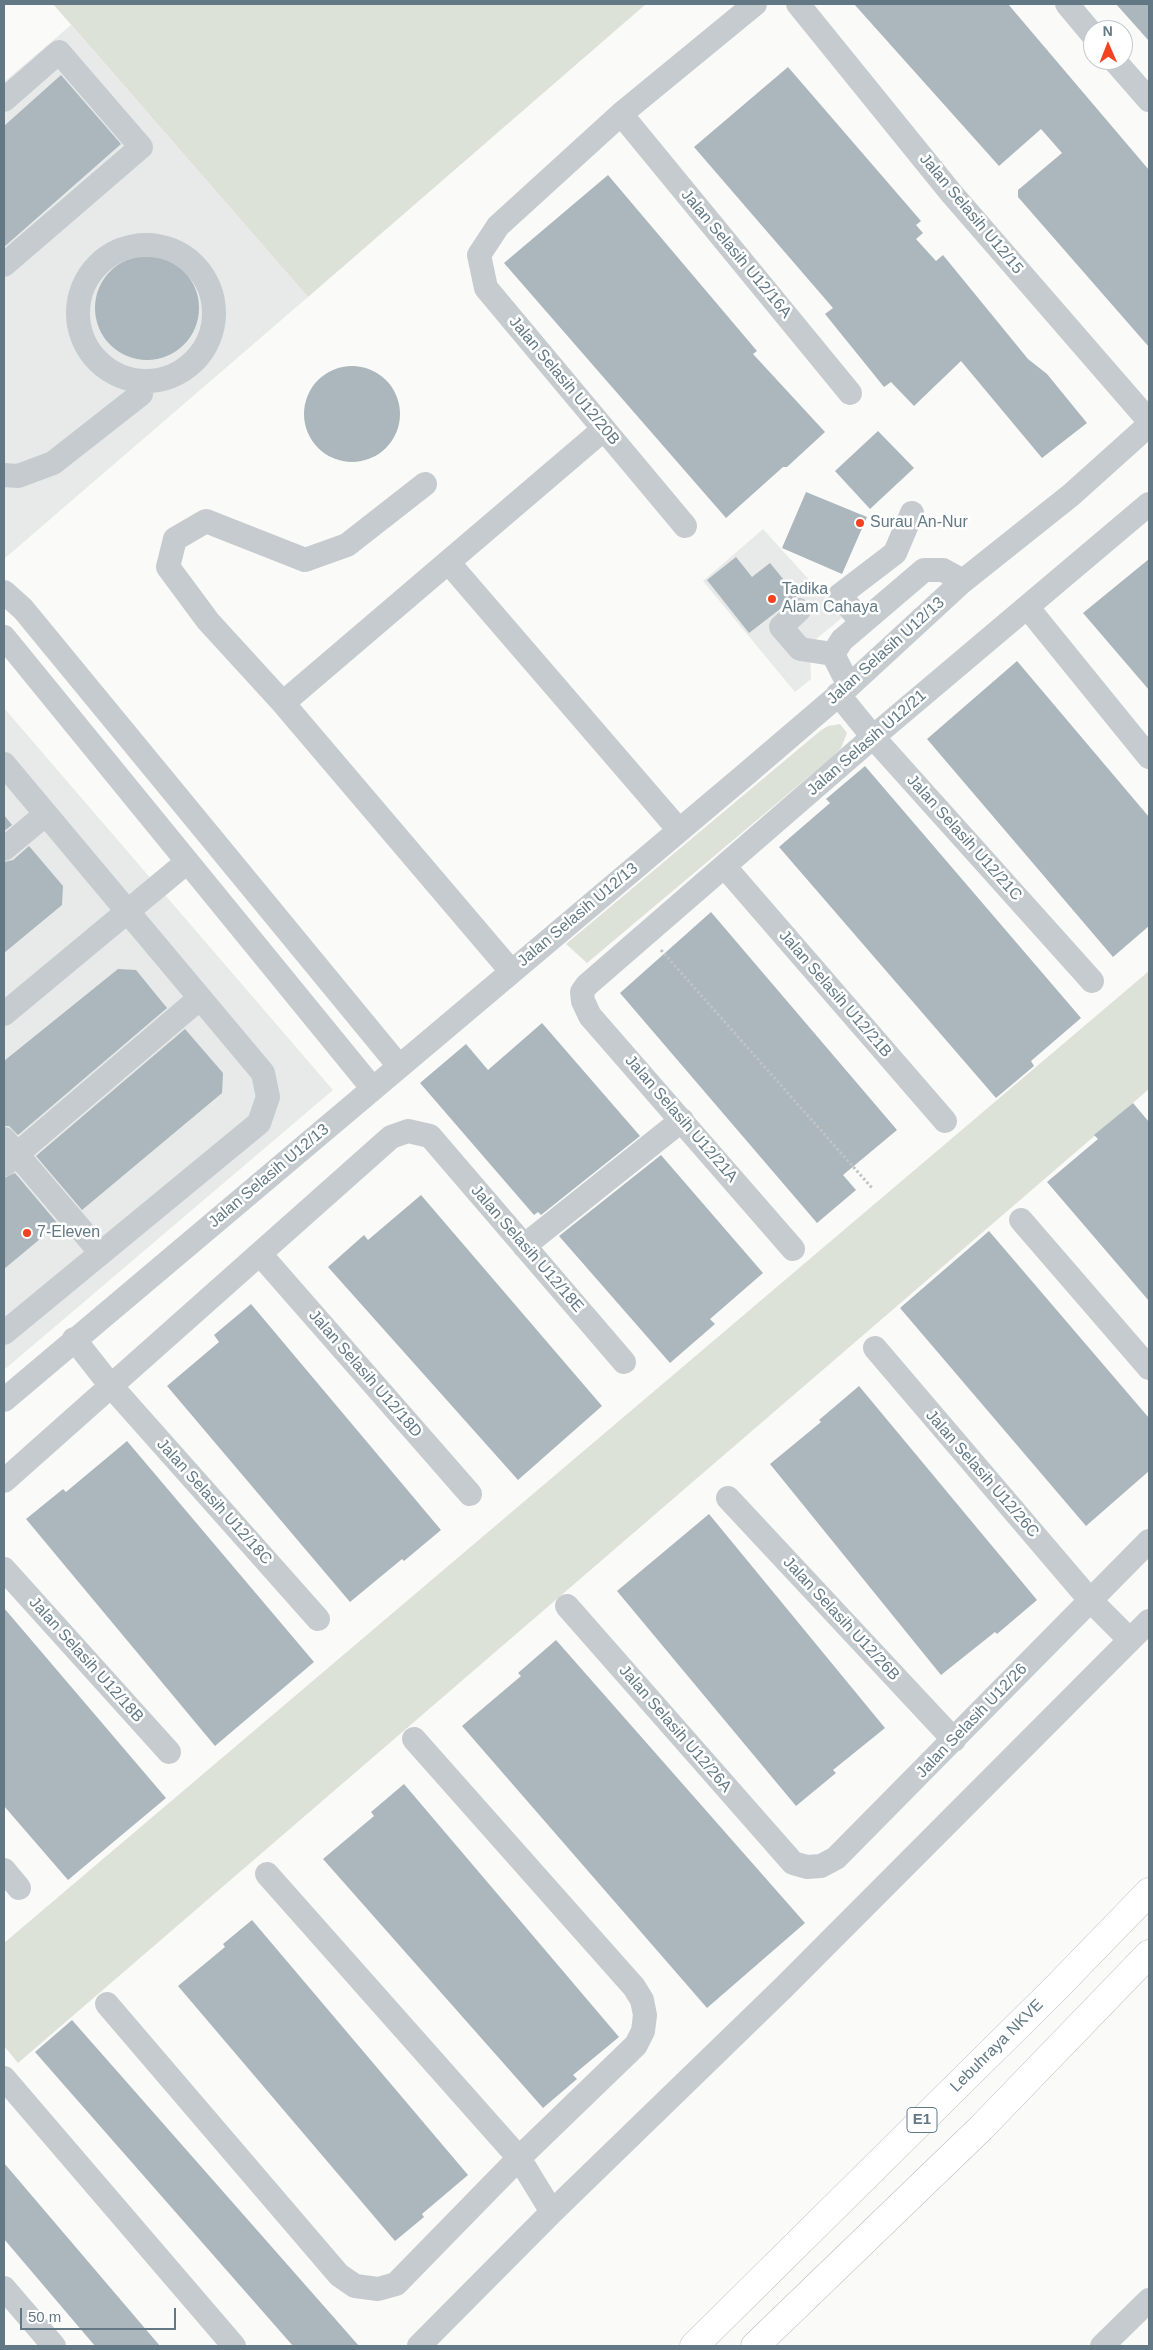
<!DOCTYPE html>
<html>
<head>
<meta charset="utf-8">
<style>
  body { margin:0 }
  #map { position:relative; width:1153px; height:2350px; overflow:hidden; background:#fafaf8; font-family:Helvetica,sans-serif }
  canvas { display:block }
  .frame { position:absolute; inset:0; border:5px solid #627985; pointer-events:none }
  .north { position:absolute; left:1083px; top:20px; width:50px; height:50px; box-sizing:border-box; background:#fff; border:1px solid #c0c9ce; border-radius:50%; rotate:359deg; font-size:14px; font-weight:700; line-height:20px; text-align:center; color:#627985 }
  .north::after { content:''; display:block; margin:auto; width:18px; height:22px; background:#f24220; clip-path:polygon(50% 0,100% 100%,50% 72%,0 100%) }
  .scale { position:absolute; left:20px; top:2308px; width:156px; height:22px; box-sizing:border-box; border:2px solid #627985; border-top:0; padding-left:6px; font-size:15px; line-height:18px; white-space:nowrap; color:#627985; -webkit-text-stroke:4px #fff; paint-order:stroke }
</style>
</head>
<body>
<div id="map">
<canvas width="1153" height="2350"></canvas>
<div class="frame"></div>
<div class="north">N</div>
<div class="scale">50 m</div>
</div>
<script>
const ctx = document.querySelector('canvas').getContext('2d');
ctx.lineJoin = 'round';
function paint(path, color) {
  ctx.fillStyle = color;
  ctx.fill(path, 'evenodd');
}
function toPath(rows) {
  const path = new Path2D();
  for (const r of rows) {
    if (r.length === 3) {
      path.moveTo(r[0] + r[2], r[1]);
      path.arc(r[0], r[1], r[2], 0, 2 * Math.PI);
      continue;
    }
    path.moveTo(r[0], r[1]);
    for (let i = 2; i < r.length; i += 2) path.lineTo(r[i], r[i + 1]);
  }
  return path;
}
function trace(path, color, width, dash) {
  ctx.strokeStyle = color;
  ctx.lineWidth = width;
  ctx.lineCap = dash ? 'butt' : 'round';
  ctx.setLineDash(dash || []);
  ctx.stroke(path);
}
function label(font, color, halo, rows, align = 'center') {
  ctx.font = font + ' Helvetica,sans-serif';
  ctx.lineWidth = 5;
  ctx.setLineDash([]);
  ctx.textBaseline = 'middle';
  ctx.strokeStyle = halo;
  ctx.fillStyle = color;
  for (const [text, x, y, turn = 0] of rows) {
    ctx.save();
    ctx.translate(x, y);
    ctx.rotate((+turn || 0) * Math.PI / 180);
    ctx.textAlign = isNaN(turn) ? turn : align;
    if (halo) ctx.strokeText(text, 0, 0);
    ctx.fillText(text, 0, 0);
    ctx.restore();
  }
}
const built = toPath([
  [71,25,308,297,4,559,4,82],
  [763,529,843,617,810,644,811,679,795,692,703,581],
  [4,708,333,1090,4,1370]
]);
const green = toPath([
  [53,4,646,4,308,297],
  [840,724,847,733,841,748,832,757,587,963,566,944,820,731,828,726],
  [1149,971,1149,1089,18,2063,4,2046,4,1943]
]);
const building = toPath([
  [854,4,1008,4,1149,170,1149,347,1018,197,1018,190,1062,153,1041,129,999,166],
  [1116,4,1149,4,1149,41],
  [788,67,921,221,916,225,923,233,916,239,936,261,943,255,1028,359,1047,374,1087,423,1042,458,961,361,914,406,891,382,884,387,825,314,833,308,694,147],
  [61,75,121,144,4,247,4,126],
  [608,175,757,351,753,354,825,432,787,467,783,467,726,518,504,263],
  [147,308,52],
  [352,414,48],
  [878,431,914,468,870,509,835,471],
  [806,492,867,517,842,574,782,548],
  [736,557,752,577,770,563,797,596,749,633,707,580],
  [1149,559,1149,690,1083,613],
  [1017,661,1149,817,1149,926,1113,957,927,739],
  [865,766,1081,1018,1031,1061,1034,1066,996,1098,779,847,830,803,826,799],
  [4,815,12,825,4,831],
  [29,846,63,886,62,905,4,953,4,862,13,860],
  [711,912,897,1130,843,1175,856,1190,817,1223,620,993],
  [118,969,136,970,167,1008,18,1135,9,1126,4,1126,4,1061],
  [542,1023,640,1136,541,1215,538,1212,534,1215,420,1083,466,1044,488,1070],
  [185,1029,223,1073,222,1093,82,1210,36,1156],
  [1133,1103,1149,1122,1149,1301,1047,1182,1098,1139,1094,1135],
  [661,1155,763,1273,710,1319,715,1324,670,1363,559,1236],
  [15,1173,58,1224,4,1269,4,1178],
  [421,1195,602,1406,518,1480,328,1267,364,1235,368,1240],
  [989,1231,1149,1418,1149,1471,1086,1526,900,1308],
  [251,1304,441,1530,404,1561,402,1559,350,1602,167,1386,219,1342,214,1335],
  [859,1386,1037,1600,997,1634,995,1632,941,1675,770,1464,821,1422,819,1420],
  [127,1441,314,1662,215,1746,26,1519,63,1489,66,1492],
  [709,1514,885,1728,833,1770,836,1773,796,1806,617,1591],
  [4,1608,166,1798,68,1880,4,1806],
  [556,1640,805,1923,707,2008,462,1726,521,1676,518,1673],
  [404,1784,619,2037,573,2075,577,2079,543,2108,323,1859,374,1816,371,1812],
  [252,1920,468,2175,422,2214,424,2217,395,2241,178,1986,225,1947,223,1944],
  [72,2020,359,2346,293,2346,35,2052],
  [4,2163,160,2346,95,2346,4,2239]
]);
const path = toPath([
  [661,950,872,1188]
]);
const minor = toPath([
  [798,4,952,194,1149,421],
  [1067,4,1093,35],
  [1114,60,1149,100],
  [4,100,59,52,141,147,4,265],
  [621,114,850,393],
  [146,313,68],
  [4,475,18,476,53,463,141,394,143,381],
  [425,484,347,545,305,560,206,521,175,539,168,567,208,621,283,703,511,971],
  [685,526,486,288,479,255,498,226,621,114,755,4],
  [448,562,679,830],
  [4,592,23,609,399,1066],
  [1028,608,1149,757],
  [799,610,781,627,800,649,833,654],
  [862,623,840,595,895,553,912,513],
  [4,637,373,1089],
  [849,686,833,654,842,640,924,570,943,570,963,581],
  [838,694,873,737,1092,981],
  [283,703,604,429],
  [4,764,263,1073,268,1097,259,1123,4,1333],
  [4,849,46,814],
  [725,867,945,1121],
  [4,1014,187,862],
  [4,1139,101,1253],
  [4,1165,200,998],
  [1021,1220,1149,1368],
  [524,1246,682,1120],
  [793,1249,590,1016,583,1001,582,992,587,985,873,737,1149,504],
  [260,1254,470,1494],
  [74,1339,111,1386,318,1619],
  [875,1348,1090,1600,1130,1640],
  [4,1400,745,775,849,686,963,581,1071,495,1149,425],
  [4,1481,391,1137,408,1131,430,1136,624,1362],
  [728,1498,954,1740],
  [4,1569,169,1752],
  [567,1606,793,1863,807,1867,821,1866,836,1858,1149,1541],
  [4,1870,19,1888],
  [267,1874,519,2158,552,2212],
  [107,2004,339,2275,355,2286,378,2289,396,2284,519,2158,636,2045,643,2031,645,2015,642,2000,634,1987,414,1739],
  [4,2078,234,2346],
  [4,2288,54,2346],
  [419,2346,552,2212,783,1988,1149,1621],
  [1102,2346,1149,2300]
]);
const highway = toPath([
  [694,2346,1056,1988,1149,1892],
  [755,2346,981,2128,1149,1954]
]);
const markers = [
  [860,523,5,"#f24220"],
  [772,599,5,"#f24220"],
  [27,1233,5,"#f24220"]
];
const shields = [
  [922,2120,30]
];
const shieldNames = [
  ["E1",922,2120]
];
const streetNames = [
  ["Jalan Selasih U12/15",971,214,50],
  ["Jalan Selasih U12/16A",736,254,50],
  ["Jalan Selasih U12/20B",564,381,50],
  ["Jalan Selasih U12/13",886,651,-42],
  ["Jalan Selasih U12/21",867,743,-41],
  ["Jalan Selasih U12/21C",964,838,48],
  ["Jalan Selasih U12/13",578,915,-40],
  ["Jalan Selasih U12/21B",835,994,49],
  ["Jalan Selasih U12/21A",681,1119,49],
  ["Jalan Selasih U12/13",269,1176,-40],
  ["Jalan Selasih U12/18E",527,1249,49],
  ["Jalan Selasih U12/18D",365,1374,49],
  ["Jalan Selasih U12/26C",982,1474,49],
  ["Jalan Selasih U12/18C",214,1502,48],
  ["Jalan Selasih U12/26B",841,1619,47],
  ["Jalan Selasih U12/18B",86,1660,48],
  ["Jalan Selasih U12/26",972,1721,-46],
  ["Jalan Selasih U12/26A",675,1729,49],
  ["Lebuhraya NKVE",997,2046,-45]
];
const poiNames = [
  ["Surau An-Nur",870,523],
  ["Tadika",782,590],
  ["Alam Cahaya",782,608],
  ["7-Eleven",37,1233]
];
paint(built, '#e8eae9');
paint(green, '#dce2d8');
paint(building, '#abb7bc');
trace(highway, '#b8bdc0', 29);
trace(path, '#bfc3c5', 3, [2.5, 2.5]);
trace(minor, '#c5cbce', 24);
trace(highway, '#fff', 28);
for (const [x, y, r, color] of markers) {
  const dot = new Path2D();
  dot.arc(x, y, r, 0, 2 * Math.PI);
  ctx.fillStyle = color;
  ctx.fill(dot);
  trace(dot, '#fff', 2);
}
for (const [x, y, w] of shields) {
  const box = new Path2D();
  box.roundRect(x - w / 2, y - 12.5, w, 25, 4);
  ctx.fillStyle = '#fff';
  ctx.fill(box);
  trace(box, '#627985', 1);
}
label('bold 15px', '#627985', null, shieldNames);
label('16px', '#627985', '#fff', streetNames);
label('16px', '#627985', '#fff', poiNames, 'left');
</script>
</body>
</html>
